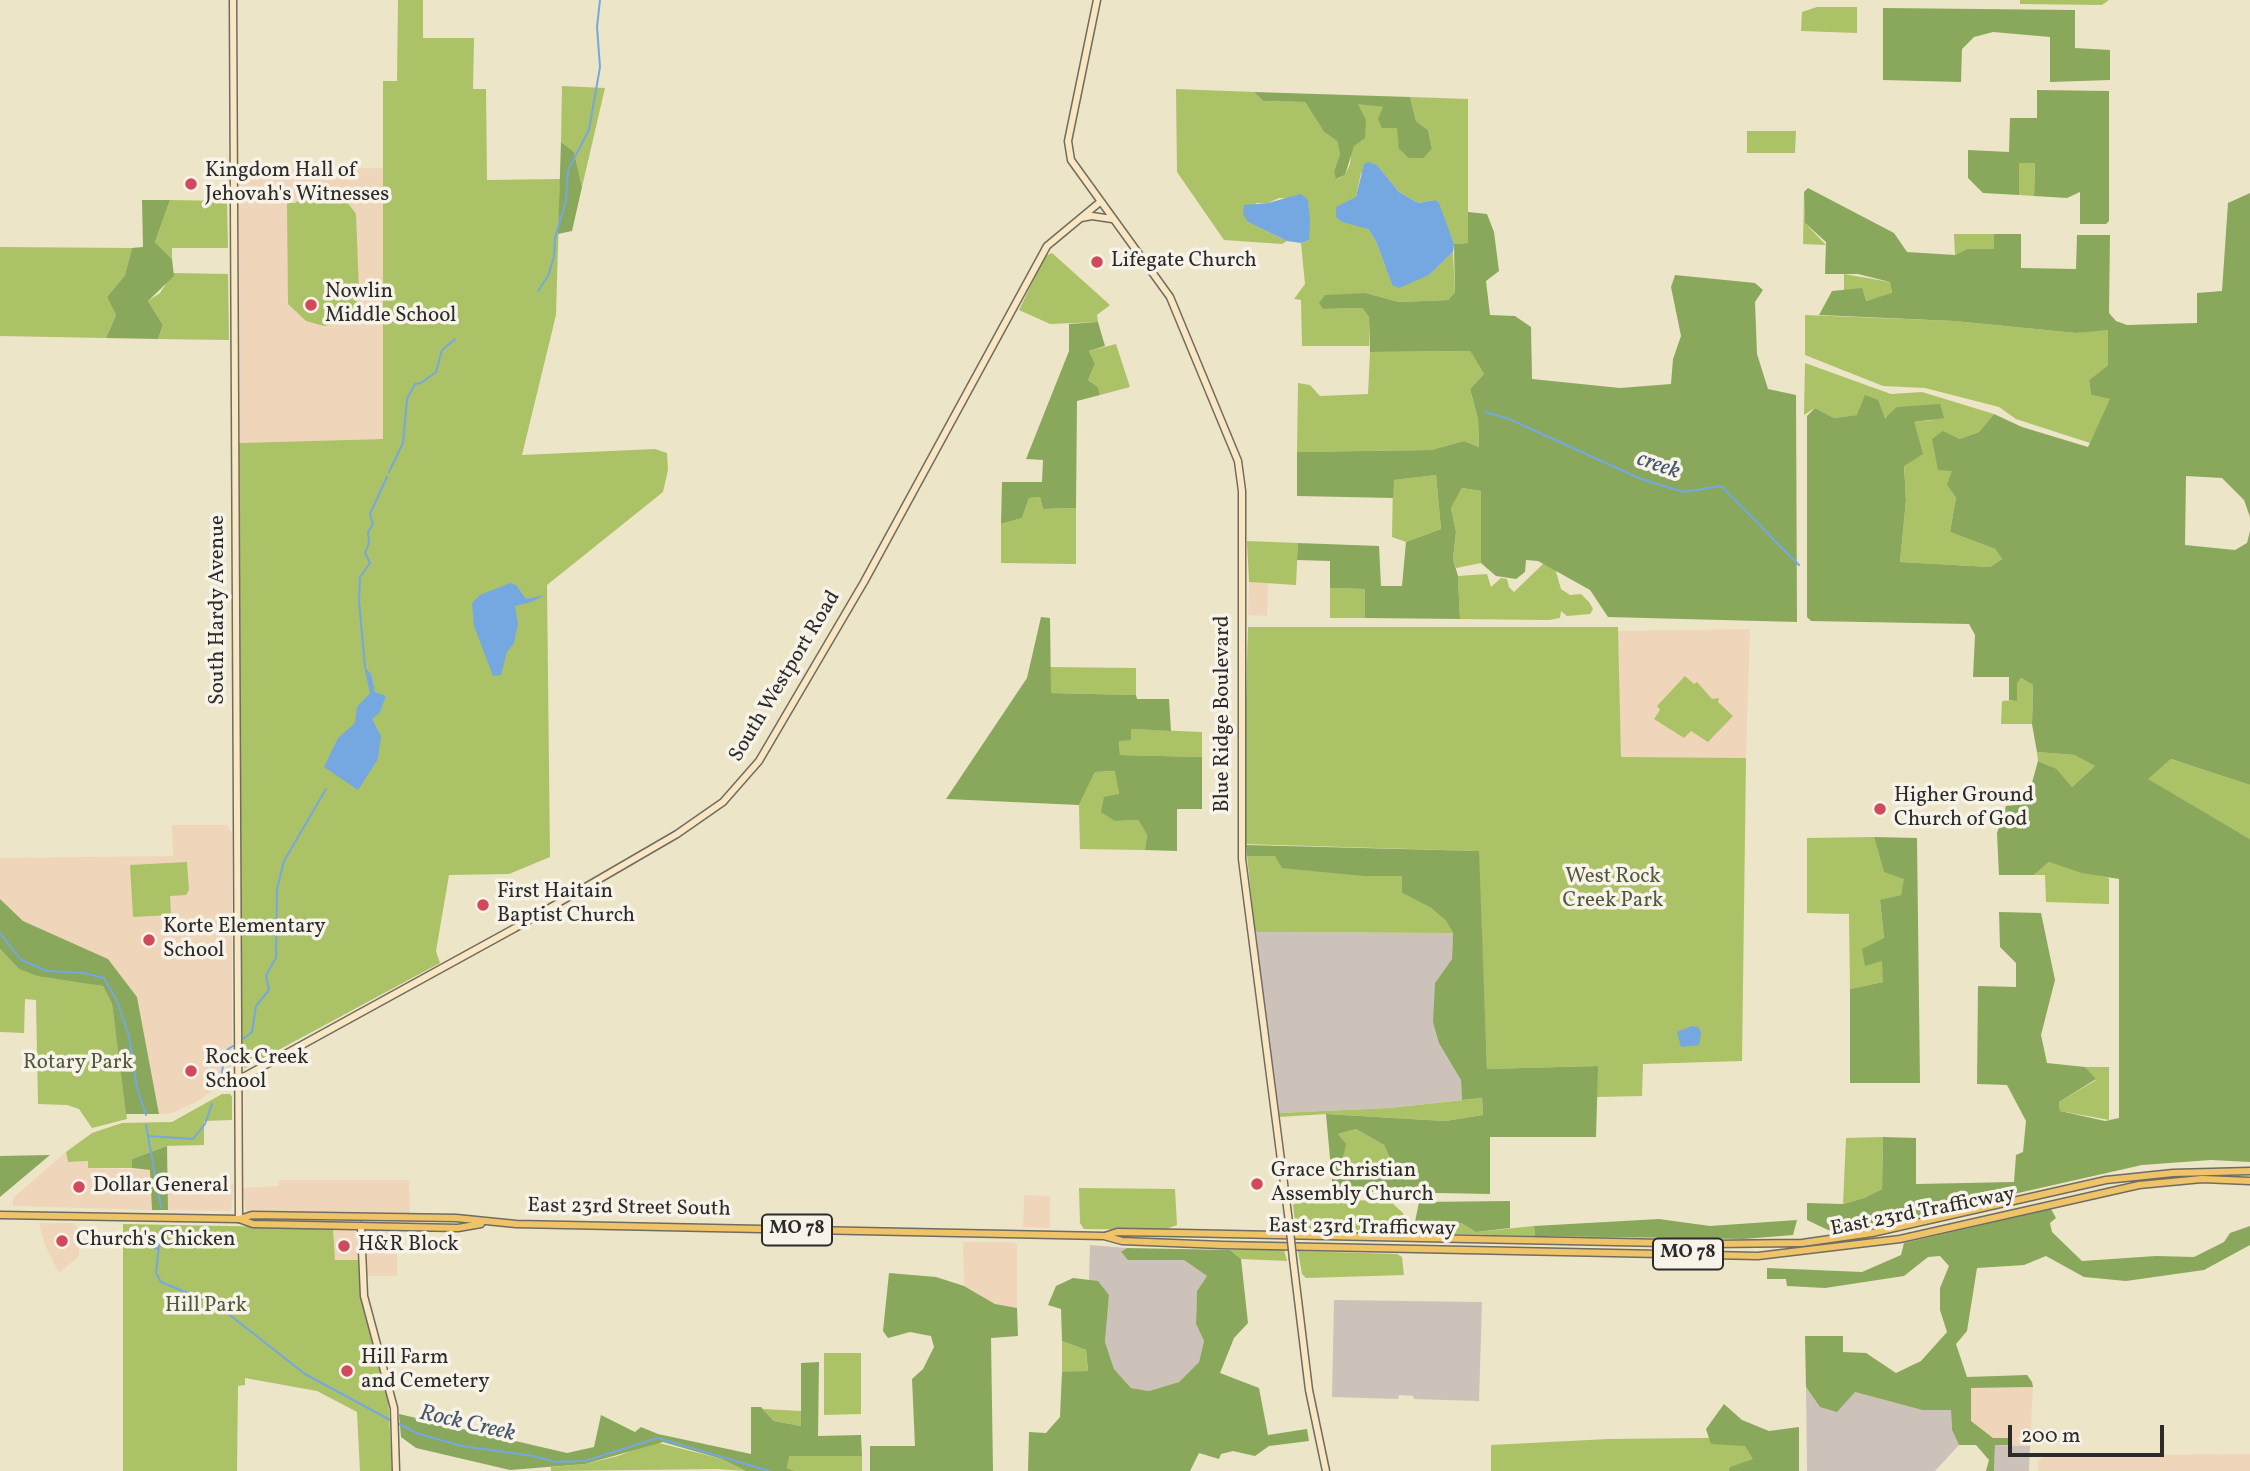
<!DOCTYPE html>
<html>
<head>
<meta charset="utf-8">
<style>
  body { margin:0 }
  #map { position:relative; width:2250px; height:1471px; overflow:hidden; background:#ede5c7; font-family:Vollkorn,serif }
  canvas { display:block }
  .scale { position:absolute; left:2008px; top:1425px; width:156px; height:32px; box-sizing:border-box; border:4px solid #2b2b2b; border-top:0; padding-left:9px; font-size:21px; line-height:24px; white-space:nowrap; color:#2b2b2b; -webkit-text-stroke:5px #f7f3e8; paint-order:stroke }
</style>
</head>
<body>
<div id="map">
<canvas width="2250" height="1471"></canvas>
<div class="scale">200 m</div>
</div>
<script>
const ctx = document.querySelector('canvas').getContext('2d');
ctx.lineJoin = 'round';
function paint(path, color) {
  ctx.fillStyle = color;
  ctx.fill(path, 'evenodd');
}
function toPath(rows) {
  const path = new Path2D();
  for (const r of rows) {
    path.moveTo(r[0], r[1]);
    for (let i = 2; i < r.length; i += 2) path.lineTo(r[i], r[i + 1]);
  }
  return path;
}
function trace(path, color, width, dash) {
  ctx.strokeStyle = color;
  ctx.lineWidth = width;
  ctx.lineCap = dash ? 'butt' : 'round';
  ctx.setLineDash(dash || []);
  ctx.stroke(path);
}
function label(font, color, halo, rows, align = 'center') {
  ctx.font = font + ' Vollkorn,serif';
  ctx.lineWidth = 7;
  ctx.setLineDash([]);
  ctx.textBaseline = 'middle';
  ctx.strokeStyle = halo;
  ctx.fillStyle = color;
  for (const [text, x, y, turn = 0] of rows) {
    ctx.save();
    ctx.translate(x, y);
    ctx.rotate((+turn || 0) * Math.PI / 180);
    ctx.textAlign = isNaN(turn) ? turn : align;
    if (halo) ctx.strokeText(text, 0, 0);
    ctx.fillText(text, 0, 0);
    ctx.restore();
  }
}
const built = toPath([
  [384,168,383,439,239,443,238,170],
  [1249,582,1268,583,1267,616,1248,615],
  [1750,629,1746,758,1621,758,1618,631],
  [172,825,227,825,232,833,232,1064,227,1081,196,1102,172,1113,159,1114,137,997,108,959,22,921,0,899,0,858,173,856],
  [66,1152,68,1162,88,1161,89,1168,150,1170,153,1182,152,1210,13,1206,13,1198],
  [279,1180,409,1180,410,1214,246,1212,242,1188,278,1186],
  [234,1185,231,1211,168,1210,168,1187],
  [1024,1195,1050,1196,1050,1228,1023,1227],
  [39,1223,74,1223,79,1229,79,1256,59,1273,44,1243],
  [333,1228,355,1230,359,1260,335,1260],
  [367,1229,397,1229,397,1276,364,1276,364,1230],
  [963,1242,1013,1242,1017,1245,1017,1308,995,1304,964,1286],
  [2033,1387,2030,1446,2012,1445,2012,1438,1993,1438,1970,1421,1971,1388],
  [2250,1454,2250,1471,2038,1471,2038,1461,2046,1456]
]);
const industrial = toPath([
  [1255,932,1453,933,1452,959,1435,983,1461,1080,1462,1100,1389,1108,1279,1113],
  [1090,1245,1127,1248,1121,1253,1129,1260,1184,1260,1207,1276,1197,1291,1196,1324,1204,1341,1199,1362,1179,1382,1149,1391,1131,1388,1114,1369,1105,1342,1109,1295,1089,1280],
  [1334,1300,1482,1302,1479,1401,1414,1399,1413,1396,1399,1395,1398,1399,1332,1397],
  [1806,1387,1820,1407,1855,1392,1922,1410,1951,1410,1952,1430,1959,1445,1935,1471,1807,1471],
  [1995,1445,2030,1446,2029,1471,1994,1471]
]);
const green = toPath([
  [398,0,423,0,423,38,474,38,473,89,486,89,487,180,560,179,556,315,522,455,655,449,667,453,668,470,663,492,547,585,550,857,509,874,449,875,436,951,440,963,245,1068,241,1065,239,443,383,439,383,81,397,81],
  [2020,0,2109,0,2102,5,2020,4],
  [1817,7,1857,7,1857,33,1801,31,1802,12],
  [562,86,605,88,582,187,574,152,561,142],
  [1176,89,1254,92,1263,101,1305,102,1324,132,1337,141,1340,154,1334,171,1337,179,1345,175,1350,164,1357,103,1384,107,1397,128,1424,158,1432,147,1428,130,1416,121,1410,97,1468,99,1468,243,1454,244,1435,200,1418,203,1399,192,1378,166,1361,173,1356,197,1356,225,1368,229,1376,241,1392,285,1429,275,1453,252,1455,292,1448,300,1399,302,1366,293,1323,309,1362,308,1369,317,1369,346,1302,346,1301,300,1294,299,1305,284,1301,243,1309,240,1308,200,1279,198,1268,203,1256,203,1248,222,1287,241,1282,244,1224,240,1177,172],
  [1747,131,1796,131,1795,153,1747,153],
  [2019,163,2035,163,2034,196,2019,195],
  [325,190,343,196,356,214,359,291,356,304,348,316,338,323,324,326,306,321,288,304,287,203,295,203,310,192],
  [1804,192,1805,223,1826,245,1803,244],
  [170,200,227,201,228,248,172,248,172,259,155,242],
  [1954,234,1994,234,1994,249,1967,249,1955,255],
  [0,247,132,248,125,275,107,297,116,315,106,338,0,336],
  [1052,253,1110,305,1097,315,1098,322,1050,324,1019,310,1045,256],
  [173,273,228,274,229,340,158,339,163,325,148,301,160,293],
  [1844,274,1890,282,1892,294,1865,301,1844,290],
  [1805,315,1954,321,2076,333,2108,329,2108,365,2089,380,2091,395,2111,399,2090,443,2016,419,1999,407,1925,388,1883,386,1805,355],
  [1116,344,1130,387,1100,395,1098,387,1088,380,1095,364,1089,351],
  [1470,351,1484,374,1470,389,1478,419,1479,447,1464,441,1431,450,1297,452,1298,383,1310,385,1320,396,1368,394,1370,352],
  [1805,363,1891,394,1922,392,1994,414,1979,432,1959,439,1953,471,1956,497,1950,532,1995,549,2002,559,1990,567,1900,562,1906,500,1904,465,1914,422,1934,420,1858,415,1834,418,1815,408,1804,415],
  [1436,475,1441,529,1406,542,1392,537,1393,480],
  [1462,488,1481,491,1481,563,1456,568,1453,559,1456,532,1451,508],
  [1040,497,1043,509,1076,508,1076,564,1001,563,1001,524,1022,518,1029,498],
  [1247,541,1298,543,1296,585,1249,582],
  [1544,563,1554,565,1561,589,1570,595,1581,594,1589,602,1593,609,1590,614,1567,616,1561,611,1560,618,1549,620,1460,619,1458,576,1487,574,1491,587,1501,578,1507,579,1509,587,1514,592],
  [1330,588,1365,589,1365,618,1330,618],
  [1248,627,1618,627,1621,757,1746,758,1742,1061,1643,1064,1642,1096,1597,1097,1597,1066,1487,1069,1478,851,1242,844],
  [1049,667,1136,668,1136,695,1051,693],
  [1685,676,1694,684,1697,682,1712,699,1719,698,1718,702,1733,716,1708,742,1691,731,1684,738,1654,719,1660,710,1657,706],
  [2021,678,2033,685,2032,724,2001,724,2002,701,2017,700,2017,682],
  [1131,729,1202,732,1202,757,1120,755,1119,740,1130,740],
  [2037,752,2074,755,2095,766,2072,787,2057,769,2038,761],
  [2171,759,2250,785,2250,839,2147,779],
  [1116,771,1119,795,1115,821,1138,820,1147,835,1145,850,1080,849,1079,805,1095,772],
  [1874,837,1884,871,1905,878,1901,895,1880,901,1884,938,1883,982,1850,989,1849,914,1807,913,1807,838],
  [1247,856,1275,856,1363,876,1402,876,1402,893,1431,908,1446,921,1453,933,1255,932],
  [187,862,189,890,186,895,170,896,171,915,133,917,130,865],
  [2049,862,2109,878,2109,904,2046,902,2045,875,2034,875],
  [0,949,19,969,103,986,112,1004,127,1119,92,1128,79,1109,67,1105,38,1104,36,1000,25,999,24,1033,0,1032],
  [2085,1067,2109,1067,2109,1120,2060,1111,2059,1102,2096,1080],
  [222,1094,230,1094,232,1097,232,1120,204,1121,204,1145,167,1146,132,1159,132,1168,88,1168,88,1161,68,1162,66,1152,92,1133,122,1123,172,1122],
  [1482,1098,1483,1115,1445,1121,1326,1114,1279,1117,1279,1113,1389,1108],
  [1356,1129,1384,1145,1392,1163,1348,1168,1343,1158,1345,1144,1338,1134],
  [1883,1137,1882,1189,1864,1198,1843,1204,1846,1138],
  [1079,1188,1175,1189,1177,1225,1163,1230,1084,1229,1080,1223],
  [1303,1199,1390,1201,1403,1213,1406,1223,1405,1230,1296,1230,1293,1205],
  [1415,1222,1434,1226,1461,1223,1476,1232,1534,1226,1535,1236,1421,1233],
  [123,1224,333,1228,335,1260,359,1260,363,1308,388,1395,392,1471,360,1471,357,1412,317,1391,245,1378,245,1385,238,1386,237,1471,123,1471],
  [1230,1250,1284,1250,1287,1261,1241,1259],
  [1298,1251,1397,1254,1402,1257,1404,1275,1306,1278,1302,1274],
  [1062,1341,1086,1350,1088,1372,1062,1372],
  [824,1353,861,1353,861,1414,824,1415],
  [763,1409,801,1411,801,1426,774,1421],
  [1796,1437,1796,1471,1491,1471,1491,1445,1608,1439],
  [655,1442,722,1459,746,1471,717,1469,551,1471,551,1467,585,1464,618,1456],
  [788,1456,862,1456,862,1471,795,1471,787,1468]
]);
const forest = toPath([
  [1883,8,2075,10,2075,48,2110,50,2110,80,2050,82,2050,37,1993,32,1974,37,1962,49,1961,82,1883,80],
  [2037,90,2109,91,2109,221,2106,224,2080,224,2080,192,2067,198,2034,196,2035,163,2019,163,2019,195,1983,193,1968,178,1968,150,2009,152,2010,118,2037,118],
  [1254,92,1410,97,1416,121,1428,130,1432,148,1424,158,1409,158,1399,149,1397,128,1382,128,1378,119,1383,107,1358,104,1366,120,1365,138,1354,146,1345,175,1336,179,1334,171,1340,154,1337,141,1324,132,1305,102,1263,101],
  [561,142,574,152,582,187,572,231,558,234],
  [1808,188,1894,233,1907,252,1955,255,1967,249,1994,249,1994,234,2021,234,2021,268,2076,269,2077,235,2110,235,2109,313,2116,321,2127,325,2197,323,2197,293,2222,291,2228,203,2250,193,2250,517,2244,500,2222,478,2186,476,2185,545,2235,550,2247,543,2250,531,2250,785,2171,759,2148,779,2250,839,2250,1162,2211,1160,2142,1165,1850,1231,1828,1230,1807,1220,1807,1203,1843,1204,1864,1198,1882,1189,1883,1137,1916,1138,1916,1184,2014,1182,2016,1155,2023,1152,2026,1121,2007,1085,1977,1084,1978,986,2016,987,2016,963,2000,947,1999,912,2041,913,2055,980,2041,1035,2047,1063,2085,1067,2096,1079,2059,1102,2060,1111,2105,1121,2119,1118,2119,879,2082,873,2049,862,2034,875,1999,875,1997,833,2006,806,2026,804,2038,761,2057,769,2072,787,2095,766,2074,755,2037,752,2032,724,2033,685,2021,678,2017,683,2017,701,2009,700,2009,677,1973,677,1975,635,1969,624,1811,621,1807,617,1807,416,1815,408,1834,418,1857,415,1865,395,1878,400,1885,418,1897,407,1940,404,1944,418,1914,422,1923,454,1904,466,1906,500,1900,562,1990,567,2002,559,1995,549,1950,532,1956,497,1947,485,1952,471,1938,470,1932,439,1943,431,1959,439,1979,432,1994,414,2022,427,2088,447,2110,399,2091,395,2089,380,2108,365,2108,330,2076,333,1954,321,1819,315,1832,291,1862,288,1866,301,1892,293,1890,282,1858,274,1825,274,1826,242,1805,223,1804,192],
  [142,200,170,200,155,242,172,259,174,276,148,301,163,325,158,339,106,338,116,315,107,297,125,275,132,248,143,247],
  [1468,212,1487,214,1494,232,1499,271,1486,281,1490,315,1515,316,1531,327,1532,379,1620,388,1671,384,1673,359,1681,336,1671,287,1675,275,1755,283,1763,290,1755,302,1757,354,1768,389,1796,395,1797,622,1608,617,1590,590,1538,561,1526,560,1525,572,1516,579,1496,576,1481,563,1481,491,1462,488,1451,508,1456,532,1453,559,1458,576,1460,619,1365,618,1365,589,1330,588,1330,561,1297,560,1298,543,1379,546,1381,586,1402,586,1406,542,1441,529,1436,475,1394,480,1393,498,1297,496,1297,452,1431,450,1464,441,1479,447,1478,419,1470,389,1484,374,1470,351,1370,352,1369,317,1362,308,1323,309,1319,303,1325,295,1366,293,1399,302,1448,300,1455,292,1454,244,1468,243],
  [1098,322,1105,346,1089,351,1095,364,1088,380,1098,387,1100,395,1077,401,1076,508,1043,509,1040,497,1029,498,1022,518,1001,524,1002,482,1042,482,1043,460,1026,459,1069,351,1069,324],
  [1041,617,1050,618,1051,693,1136,695,1137,699,1169,699,1171,731,1131,729,1131,740,1119,741,1120,755,1202,757,1202,809,1177,809,1177,851,1145,850,1147,835,1138,820,1115,821,1101,812,1104,797,1119,794,1115,771,1095,772,1079,805,946,799,1027,678],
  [1874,837,1917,838,1920,1083,1850,1083,1850,989,1883,982,1882,961,1865,966,1862,949,1884,938,1880,900,1901,895,1904,879,1884,872],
  [1246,845,1479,851,1487,1069,1598,1066,1596,1137,1490,1137,1490,1194,1333,1191,1326,1114,1445,1121,1483,1115,1482,1098,1462,1100,1461,1080,1439,1043,1433,1022,1435,983,1452,959,1453,933,1446,921,1431,908,1402,893,1402,876,1363,876,1282,868,1275,856,1247,856],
  [1356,1129,1384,1145,1392,1163,1348,1168,1343,1158,1346,1144,1338,1134],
  [0,899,23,921,108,959,137,997,159,1114,126,1114,112,1004,103,986,38,976,19,969,0,949],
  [167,1146,168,1210,152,1210,150,1170,132,1168,132,1159],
  [50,1155,0,1197,0,1156],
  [1510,1201,1510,1228,1476,1232,1461,1223,1434,1226,1415,1222,1419,1202],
  [2051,1209,2056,1218,2050,1223,2052,1232,2082,1261,2156,1256,2194,1257,2224,1242,2230,1233,2250,1226,2250,1245,2204,1270,2126,1281,2084,1277,2046,1256,2024,1265,1977,1268,1967,1331,1956,1344,1967,1377,2027,1375,2032,1382,2033,1387,1971,1388,1971,1421,1993,1438,2012,1438,2012,1445,1995,1445,1994,1471,1986,1471,1989,1460,1976,1445,1959,1445,1952,1430,1951,1410,1922,1410,1855,1392,1837,1412,1820,1407,1806,1387,1805,1336,1843,1336,1843,1352,1866,1353,1896,1373,1921,1361,1947,1332,1940,1310,1940,1288,1949,1266,1940,1256,1928,1257,1904,1276,1825,1288,1787,1286,1786,1279,1767,1279,1767,1268,1862,1272,1901,1255,1904,1243],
  [1659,1219,1710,1226,1797,1220,1793,1235,1744,1239,1535,1236,1534,1226],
  [1127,1248,1230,1250,1241,1259,1248,1323,1234,1338,1220,1373,1259,1388,1268,1435,1307,1429,1309,1441,1269,1446,1255,1456,1233,1451,1221,1454,1219,1459,1199,1453,1190,1471,1028,1471,1029,1432,1046,1433,1060,1417,1062,1372,1088,1371,1086,1350,1062,1341,1061,1309,1048,1305,1056,1286,1073,1278,1098,1281,1109,1295,1105,1342,1114,1369,1131,1388,1149,1391,1179,1382,1199,1362,1204,1341,1196,1324,1197,1291,1207,1276,1184,1260,1128,1260,1121,1252],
  [889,1273,936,1277,964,1286,995,1304,1017,1308,1018,1336,991,1338,993,1471,870,1471,870,1446,915,1446,912,1379,923,1369,934,1347,931,1336,910,1332,888,1338,883,1331],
  [819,1362,818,1436,861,1435,862,1456,789,1456,787,1468,795,1471,746,1471,722,1459,663,1442,585,1464,510,1470,416,1448,401,1437,399,1414,567,1453,594,1447,601,1415,635,1432,641,1427,658,1434,751,1454,751,1407,761,1407,774,1421,801,1426,801,1363],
  [1724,1404,1742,1420,1769,1431,1799,1427,1799,1471,1729,1471,1730,1467,1753,1459,1745,1446,1711,1444,1706,1429]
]);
const water = toPath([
  [1369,162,1378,166,1399,192,1418,203,1435,200,1439,203,1454,244,1453,252,1429,275,1399,288,1392,285,1376,241,1368,229,1342,222,1336,217,1336,207,1356,197,1364,164],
  [1301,194,1308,200,1310,221,1309,240,1301,243,1287,241,1248,222,1243,214,1244,205,1268,203],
  [510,583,516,585,526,599,545,595,531,602,515,606,518,624,514,643,507,652,501,675,493,676,474,626,472,603,480,595],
  [364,666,371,674,375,692,386,696,380,712,372,719,381,736,378,759,358,790,324,767,338,738,355,723,357,707,370,693],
  [1692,1026,1698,1027,1701,1032,1699,1045,1681,1047,1677,1032]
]);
const stream = toPath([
  [538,291,548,276,554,257,555,238,566,201,568,170,589,130,600,67,597,27,600,0],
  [1485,412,1509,419,1641,479,1684,492,1721,486,1799,565],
  [389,472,403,443,407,399,415,384,421,383,436,372,442,350,455,339],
  [365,667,359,601,360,577,370,563,365,553,369,543,368,532,373,524,370,514,387,477],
  [0,933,21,960,47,971,83,973,104,978,117,1001,129,1036,137,1088,146,1115],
  [243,1039,252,1032,256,1006,269,990,266,975,276,958,277,889,284,861,326,789],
  [220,1088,225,1051,233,1046],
  [146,1125,161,1207],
  [148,1136,193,1139,205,1124,212,1104],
  [161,1228,156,1273,161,1282,217,1305,305,1374,392,1421],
  [94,1244,144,1243,158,1249],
  [397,1423,419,1434,462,1446,533,1456,555,1462,585,1461,658,1438,769,1471]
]);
const secondary = toPath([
  [233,0,239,1219],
  [1097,0,1068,141,1071,160,1170,297,1238,461,1242,491,1242,859,1289,1222],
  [1081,218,1092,216,1112,219],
  [238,1080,515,928,677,834,723,802,759,761,864,582,1047,246,1100,202],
  [361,1226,364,1296,394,1408,396,1471],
  [1293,1259,1309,1390,1326,1471]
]);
const primary = toPath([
  [0,1215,239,1219,253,1224,458,1228,481,1224],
  [239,1219,252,1215,456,1218,516,1224,1104,1236,1122,1241,1222,1245,1758,1256,1900,1239,2139,1185,2202,1179,2250,1181],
  [1105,1236,1117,1232,1180,1233,1712,1244,1802,1243,1872,1233,2106,1180,2173,1173,2250,1171]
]);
const secondaryBridge = toPath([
  [1289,1222,1293,1259]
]);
const markers = [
  [191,184,7,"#d1495b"],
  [1097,262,7,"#d1495b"],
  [311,305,7,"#d1495b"],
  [1880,809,7,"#d1495b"],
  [483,905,7,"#d1495b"],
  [149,940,7,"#d1495b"],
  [191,1071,7,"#d1495b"],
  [1257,1184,7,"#d1495b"],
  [79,1187,7,"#d1495b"],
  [62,1241,7,"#d1495b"],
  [344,1246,7,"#d1495b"],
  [347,1371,7,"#d1495b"]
];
const shields = [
  [797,1230,70],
  [1688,1254,70]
];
const shieldNames = [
  ["MO 78",797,1230],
  ["MO 78",1688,1254]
];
const poiNames = [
  ["Kingdom Hall of",205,172],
  ["Jehovah's Witnesses",205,196],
  ["Lifegate Church",1111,262],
  ["Nowlin",325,293],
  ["Middle School",325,317],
  ["Higher Ground",1894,797],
  ["Church of God",1894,821],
  ["First Haitain",497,893],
  ["Baptist Church",497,917],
  ["Korte Elementary",163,928],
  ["School",163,952],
  ["Rock Creek",205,1059],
  ["School",205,1083],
  ["Grace Christian",1271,1172],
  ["Assembly Church",1271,1196],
  ["Dollar General",93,1187],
  ["Church's Chicken",76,1241],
  ["H&R Block",358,1246],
  ["Hill Farm",361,1359],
  ["and Cemetery",361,1383]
];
const streetNames = [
  ["South Hardy Avenue",219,610,-90],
  ["South Westport Road",786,677,-59],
  ["Blue Ridge Boulevard",1224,714,-90],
  ["East 23rd Street South",629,1209,1],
  ["East 23rd Trafficway",1923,1213,-11],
  ["East 23rd Trafficway",1362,1229,1]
];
const parkNames = [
  ["West Rock",1613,878],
  ["Creek Park",1613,902],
  ["Rotary Park",78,1064],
  ["Hill Park",206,1307]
];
const waterNames = [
  ["creek",1658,467,19],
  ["Rock Creek",467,1425,13]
];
paint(built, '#efd6bb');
paint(industrial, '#cdc2b9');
paint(green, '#acc267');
paint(forest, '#89a85c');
paint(water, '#75a8e1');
trace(stream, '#75a8e1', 2);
trace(secondary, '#6f6c62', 9);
trace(primary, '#6f6c62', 9);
trace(secondary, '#f9e7c3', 6);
trace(primary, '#efc469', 6);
trace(secondaryBridge, '#6f6c62', 9, []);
trace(secondaryBridge, '#f9e7c3', 6);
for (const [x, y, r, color] of markers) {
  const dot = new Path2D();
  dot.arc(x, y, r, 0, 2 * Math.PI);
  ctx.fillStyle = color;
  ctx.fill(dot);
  trace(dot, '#f7f3e8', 2.5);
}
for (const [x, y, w] of shields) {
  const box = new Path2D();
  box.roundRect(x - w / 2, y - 15.5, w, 31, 5);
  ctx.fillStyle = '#f7f3e8';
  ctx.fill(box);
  trace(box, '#2b2b2b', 2);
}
label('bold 19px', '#2b2b2b', null, shieldNames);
label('21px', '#2b2b2b', '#f7f3e8', poiNames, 'left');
label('21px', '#2b2b2b', '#f7f3e8', streetNames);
label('21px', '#52583d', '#f7f3e8', parkNames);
label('italic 23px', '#45576b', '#f7f3e8', waterNames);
</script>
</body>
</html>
